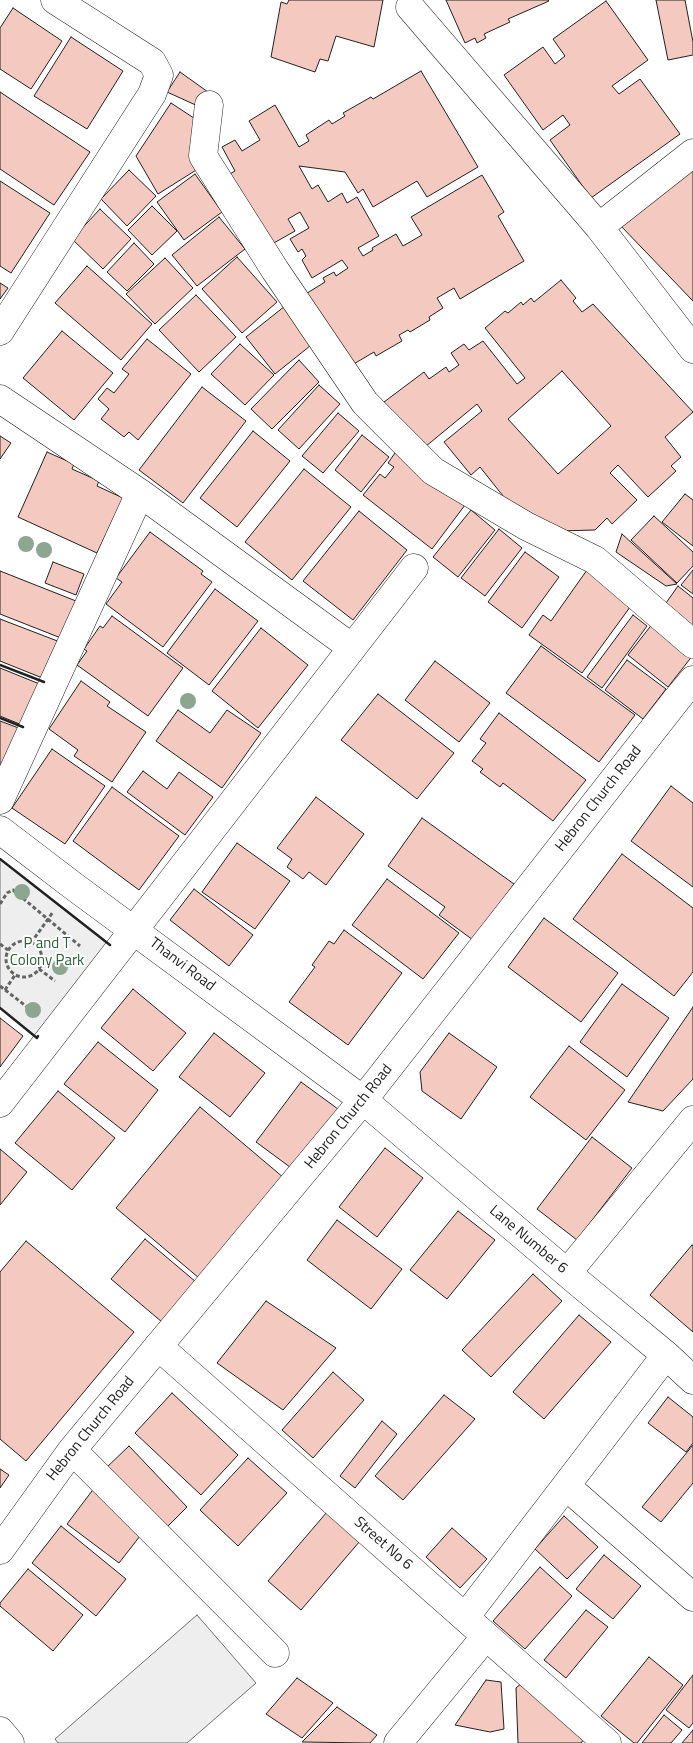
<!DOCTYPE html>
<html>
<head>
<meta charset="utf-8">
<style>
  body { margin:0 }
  canvas { display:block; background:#fff }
</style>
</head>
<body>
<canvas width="693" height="1743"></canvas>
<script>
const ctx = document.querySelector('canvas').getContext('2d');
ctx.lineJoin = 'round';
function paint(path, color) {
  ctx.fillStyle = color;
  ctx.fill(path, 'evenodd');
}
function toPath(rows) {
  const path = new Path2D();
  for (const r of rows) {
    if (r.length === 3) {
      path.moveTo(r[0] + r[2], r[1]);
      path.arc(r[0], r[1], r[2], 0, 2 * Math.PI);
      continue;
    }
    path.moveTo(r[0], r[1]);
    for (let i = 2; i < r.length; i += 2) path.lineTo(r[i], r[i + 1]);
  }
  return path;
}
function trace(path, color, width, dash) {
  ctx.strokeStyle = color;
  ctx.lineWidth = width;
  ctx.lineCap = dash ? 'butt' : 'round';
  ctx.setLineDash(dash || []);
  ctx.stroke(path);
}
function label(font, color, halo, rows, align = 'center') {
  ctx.font = font + ' "Titillium Web",sans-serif';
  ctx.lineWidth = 4;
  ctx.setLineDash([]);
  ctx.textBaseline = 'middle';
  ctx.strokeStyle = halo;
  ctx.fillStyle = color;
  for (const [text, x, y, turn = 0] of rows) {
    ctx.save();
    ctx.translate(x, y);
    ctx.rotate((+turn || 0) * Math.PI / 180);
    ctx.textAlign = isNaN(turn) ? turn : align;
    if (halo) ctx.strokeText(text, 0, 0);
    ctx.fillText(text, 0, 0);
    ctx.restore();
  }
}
const green = toPath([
  [0,859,111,946,37,1038,0,1008,0,859],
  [197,1615,256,1683,187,1743,58,1743,55,1739,197,1615]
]);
const building = toPath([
  [289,0,383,0,374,47,336,36,328,61,320,59,315,72,271,57,281,2,287,4,289,0],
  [446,0,548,0,549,1,508,19,510,22,484,34,486,38,477,43,475,38,465,43,446,0],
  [656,0,685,0,693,42,693,55,668,60,656,0],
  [606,1,648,60,612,86,619,94,640,79,680,134,591,198,550,140,570,125,563,115,543,130,504,75,543,47,555,64,565,56,553,39,606,1],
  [13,8,62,41,31,89,0,69,0,28,13,8],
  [71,37,123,71,87,129,34,96,71,37],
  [421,71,478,167,427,197,417,181,373,207,363,189,358,193,345,172,299,166,312,189,318,185,328,202,342,193,347,203,357,197,379,236,358,248,363,256,373,250,372,248,396,234,403,246,422,235,411,217,482,175,504,212,498,216,524,261,460,299,454,288,437,298,443,308,429,317,430,320,410,332,408,330,399,335,402,341,376,356,374,352,347,368,304,295,325,282,323,278,334,272,336,276,348,268,342,260,312,278,302,260,306,256,302,249,298,252,290,239,309,228,300,212,288,219,295,231,265,248,228,175,235,171,222,147,235,140,242,151,260,140,249,121,275,105,299,147,309,141,306,135,329,120,332,124,345,116,343,113,371,97,373,99,421,71],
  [180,72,208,92,200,107,167,92,180,72],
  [0,92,90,152,54,205,0,169,0,92],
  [171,103,200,122,201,167,158,194,136,156,171,103],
  [693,156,693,301,619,224,693,156],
  [129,170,156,196,127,226,101,199,129,170],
  [195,174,222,212,184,240,157,202,195,174],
  [0,181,50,213,11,273,0,266,0,181],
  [152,206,177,231,152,255,128,230,152,206],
  [100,209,131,239,103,269,72,239,100,209],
  [219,217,245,249,197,286,172,255,219,217],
  [134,243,154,264,127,291,107,272,134,243],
  [237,257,277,302,242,333,202,289,237,257],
  [165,258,193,288,155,324,126,294,165,258],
  [87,266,152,324,121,360,55,303,87,266],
  [561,280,576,298,573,301,582,312,593,304,693,412,665,437,681,457,671,466,676,471,648,497,618,465,610,473,637,500,612,524,607,518,595,530,557,531,515,511,480,467,471,475,444,442,482,411,477,404,425,447,380,405,424,372,429,379,446,367,449,372,459,365,451,353,464,344,469,350,483,341,517,384,525,378,485,328,505,311,508,313,521,302,523,305,531,298,534,302,561,280],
  [562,371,611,426,558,474,508,419,562,371],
  [0,283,8,288,0,299,0,283],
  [196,295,236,337,199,372,159,330,196,295],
  [285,306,315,342,275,374,246,337,285,306],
  [62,331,113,373,74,420,23,378,62,331],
  [147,339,191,374,138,440,129,432,124,437,101,419,109,409,98,399,107,388,114,393,129,374,122,369,147,339],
  [240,344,274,375,245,405,211,374,240,344],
  [299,360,319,382,272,429,251,409,299,360],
  [319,385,340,404,299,449,278,430,319,385],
  [202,387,246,421,183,503,139,470,202,387],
  [338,413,359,431,323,473,302,456,338,413],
  [253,431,290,461,237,527,200,498,253,431],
  [362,435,389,457,361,492,335,470,362,435],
  [0,436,11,443,0,459,0,436],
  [47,452,74,464,72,469,99,481,97,486,123,498,97,553,18,517,47,452],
  [395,453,465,505,432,549,363,495,380,474,385,478,394,467,388,463,395,453],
  [304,469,351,507,292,580,245,542,304,469],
  [685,494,693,500,693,546,662,522,685,494],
  [471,510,495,530,458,577,433,557,471,510],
  [359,511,407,550,353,620,303,581,359,511],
  [654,516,693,552,693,566,677,583,631,540,654,516],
  [499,529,522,548,485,596,461,578,499,529],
  [150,532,203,571,201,574,212,582,163,647,106,604,122,582,116,578,150,532],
  [622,534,677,584,666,586,616,552,622,534],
  [525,552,559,577,522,628,488,602,525,552],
  [53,562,84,574,76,595,45,583,53,562],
  [587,570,633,603,582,673,529,635,543,615,551,621,587,570],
  [693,570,693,594,681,585,693,570],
  [0,571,76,601,61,638,0,614,0,571],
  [678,586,693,598,693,629,666,603,678,586],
  [215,589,258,621,209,685,167,653,215,589],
  [633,615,647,626,602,688,587,677,633,615],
  [112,616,183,668,148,716,77,665,87,651,84,649,100,626,103,628,112,616],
  [0,619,60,642,45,679,0,661,0,619],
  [653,623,693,655,668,687,628,655,653,623],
  [261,628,308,665,258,728,212,691,261,628],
  [541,646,635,715,599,762,506,693,541,646],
  [627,660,666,689,643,719,605,690,627,660],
  [435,661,490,703,459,742,405,700,435,661],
  [0,668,42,685,22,725,0,716,0,668],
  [81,681,110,702,107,706,146,732,112,782,74,756,78,750,49,729,81,681],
  [378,694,454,753,417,799,341,740,378,694],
  [178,710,210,733,227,710,261,733,222,788,156,741,178,710],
  [499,713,586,780,553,821,503,783,500,787,480,772,483,769,472,761,486,743,480,739,499,713],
  [0,721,24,730,0,771,0,721],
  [52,749,105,786,65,844,12,808,52,749],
  [143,771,167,789,179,772,213,797,185,835,127,792,143,771],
  [671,786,693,803,693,887,631,841,671,786],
  [112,787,179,836,139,890,73,841,112,787],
  [316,797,364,834,326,885,309,872,303,879,287,867,292,859,277,848,316,797],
  [422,818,514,884,473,940,439,915,445,907,388,866,422,818],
  [237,843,290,881,255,929,202,892,237,843],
  [622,854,693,908,693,972,674,996,573,919,622,854],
  [387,879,459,933,423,979,352,925,387,879],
  [194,889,253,935,229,966,170,920,194,889],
  [544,918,618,973,581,1022,508,967,544,918],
  [344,930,402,973,348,1045,289,1002,315,967,312,965,329,941,334,944,344,930],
  [622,984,669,1018,627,1077,580,1042,622,984],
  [133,989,186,1033,153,1071,101,1028,133,989],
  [693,1007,693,1079,663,1111,628,1102,693,1007],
  [0,1018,23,1036,0,1067,0,1018],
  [214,1033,265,1073,230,1117,179,1077,214,1033],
  [449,1033,497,1067,461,1119,422,1091,420,1072,449,1033],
  [98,1042,158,1090,125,1132,64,1084,98,1042],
  [569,1046,625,1090,586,1140,530,1097,569,1046],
  [301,1082,338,1109,294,1170,256,1142,301,1082],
  [58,1091,115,1138,72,1190,15,1143,58,1091],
  [200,1107,284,1178,199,1278,116,1208,200,1107],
  [592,1137,632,1168,577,1240,537,1209,592,1137],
  [385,1148,423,1178,377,1237,339,1207,385,1148],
  [0,1149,27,1172,0,1205,0,1149],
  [458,1211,495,1240,447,1299,410,1270,458,1211],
  [337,1220,402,1269,371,1309,307,1260,337,1220],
  [145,1239,196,1282,162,1322,111,1279,145,1239],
  [26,1241,134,1332,26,1461,0,1439,0,1272,26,1241],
  [692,1245,693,1246,693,1332,650,1295,692,1245],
  [533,1274,562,1301,491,1377,462,1350,533,1274],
  [266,1301,336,1348,283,1410,217,1363,266,1301],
  [579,1315,611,1342,544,1419,513,1392,579,1315],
  [333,1372,364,1400,313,1458,282,1430,333,1372],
  [172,1393,238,1455,201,1495,135,1433,172,1393],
  [444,1395,475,1419,403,1500,375,1476,444,1395],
  [668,1397,693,1417,693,1443,686,1452,648,1423,668,1397],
  [382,1421,397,1434,355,1488,340,1476,382,1421],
  [693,1445,693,1483,661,1522,642,1507,693,1445],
  [129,1446,187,1507,164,1530,105,1469,129,1446],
  [248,1458,287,1493,238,1546,200,1510,248,1458],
  [0,1469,9,1475,0,1488,0,1469],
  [95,1487,147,1527,119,1563,67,1524,95,1487],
  [327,1512,360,1541,301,1610,268,1581,327,1512],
  [564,1516,598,1547,567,1579,535,1549,564,1516],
  [61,1526,126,1579,96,1616,32,1563,61,1526],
  [452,1528,487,1559,460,1588,426,1557,452,1528],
  [604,1555,641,1586,613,1619,576,1589,604,1555],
  [540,1567,572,1596,525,1649,493,1621,540,1567],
  [28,1569,83,1615,53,1651,0,1606,0,1603,28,1569],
  [586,1610,608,1627,566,1678,544,1660,586,1610],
  [649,1657,683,1685,637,1743,634,1743,601,1716,649,1657],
  [693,1675,693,1723,689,1728,666,1710,693,1675],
  [297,1678,333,1703,302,1738,266,1714,297,1678],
  [486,1680,501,1682,504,1729,490,1732,455,1725,486,1680],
  [523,1682,586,1737,581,1743,518,1743,516,1688,523,1682],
  [337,1707,377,1735,370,1743,302,1742,337,1707],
  [664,1715,682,1730,671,1743,642,1743,664,1715],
  [693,1730,693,1743,682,1743,693,1730]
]);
const path = toPath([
  [0,904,7,893,13,890,80,946],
  [24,959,18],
  [31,943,53,912],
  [0,944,8,950],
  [39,969,55,981],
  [0,986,31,1010],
  [5,990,15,975]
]);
const minor = toPath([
  [410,7,599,227,693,349],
  [209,105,203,156,275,270,365,403,433,471,526,526,595,560,693,644],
  [599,227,693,153],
  [0,331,152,94,159,75,152,62,55,0],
  [0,399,140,493,351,647],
  [0,800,140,493],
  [0,830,72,885,363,1100,579,1283,666,1355,693,1380],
  [0,1103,414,568],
  [567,1273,693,1120],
  [158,1346,607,1743],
  [72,1450,275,1653],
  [566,1486,693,1597],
  [0,1550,72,1450,363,1100,677,699,693,680],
  [466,1616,666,1355],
  [0,1731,10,1743],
  [398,1743,486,1636]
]);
const wall = toPath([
  [0,665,44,682],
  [0,718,23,727],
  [0,859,110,945],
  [0,1008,37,1038,38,1036]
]);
const trees = [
  [26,544],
  [44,550],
  [188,701],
  [22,892],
  [60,967],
  [33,1010]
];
const streetNames = [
  ["Hebron Church Road",599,799,-52],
  ["Thanvi Road",182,965,37],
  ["Hebron Church Road",349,1117,-51],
  ["Lane Number 6",528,1240,40],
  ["Hebron Church Road",91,1429,-51],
  ["Street No 6",383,1544,41]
];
const parkNames = [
  ["P and T",47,944],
  ["Colony Park",47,961]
];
paint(green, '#eee');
trace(green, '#6f6f6f', 1);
paint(building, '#f3c9c0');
trace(building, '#222', 1);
trace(minor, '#222', 29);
trace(path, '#646464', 3, [4, 2.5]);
trace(minor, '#fff', 28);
trace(wall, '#222', 2.5);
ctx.fillStyle = '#8da692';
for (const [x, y] of trees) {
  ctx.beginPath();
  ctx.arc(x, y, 8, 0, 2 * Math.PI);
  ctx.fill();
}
label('15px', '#222', '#fff', streetNames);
label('15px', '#2f5e38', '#fff', parkNames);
</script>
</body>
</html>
